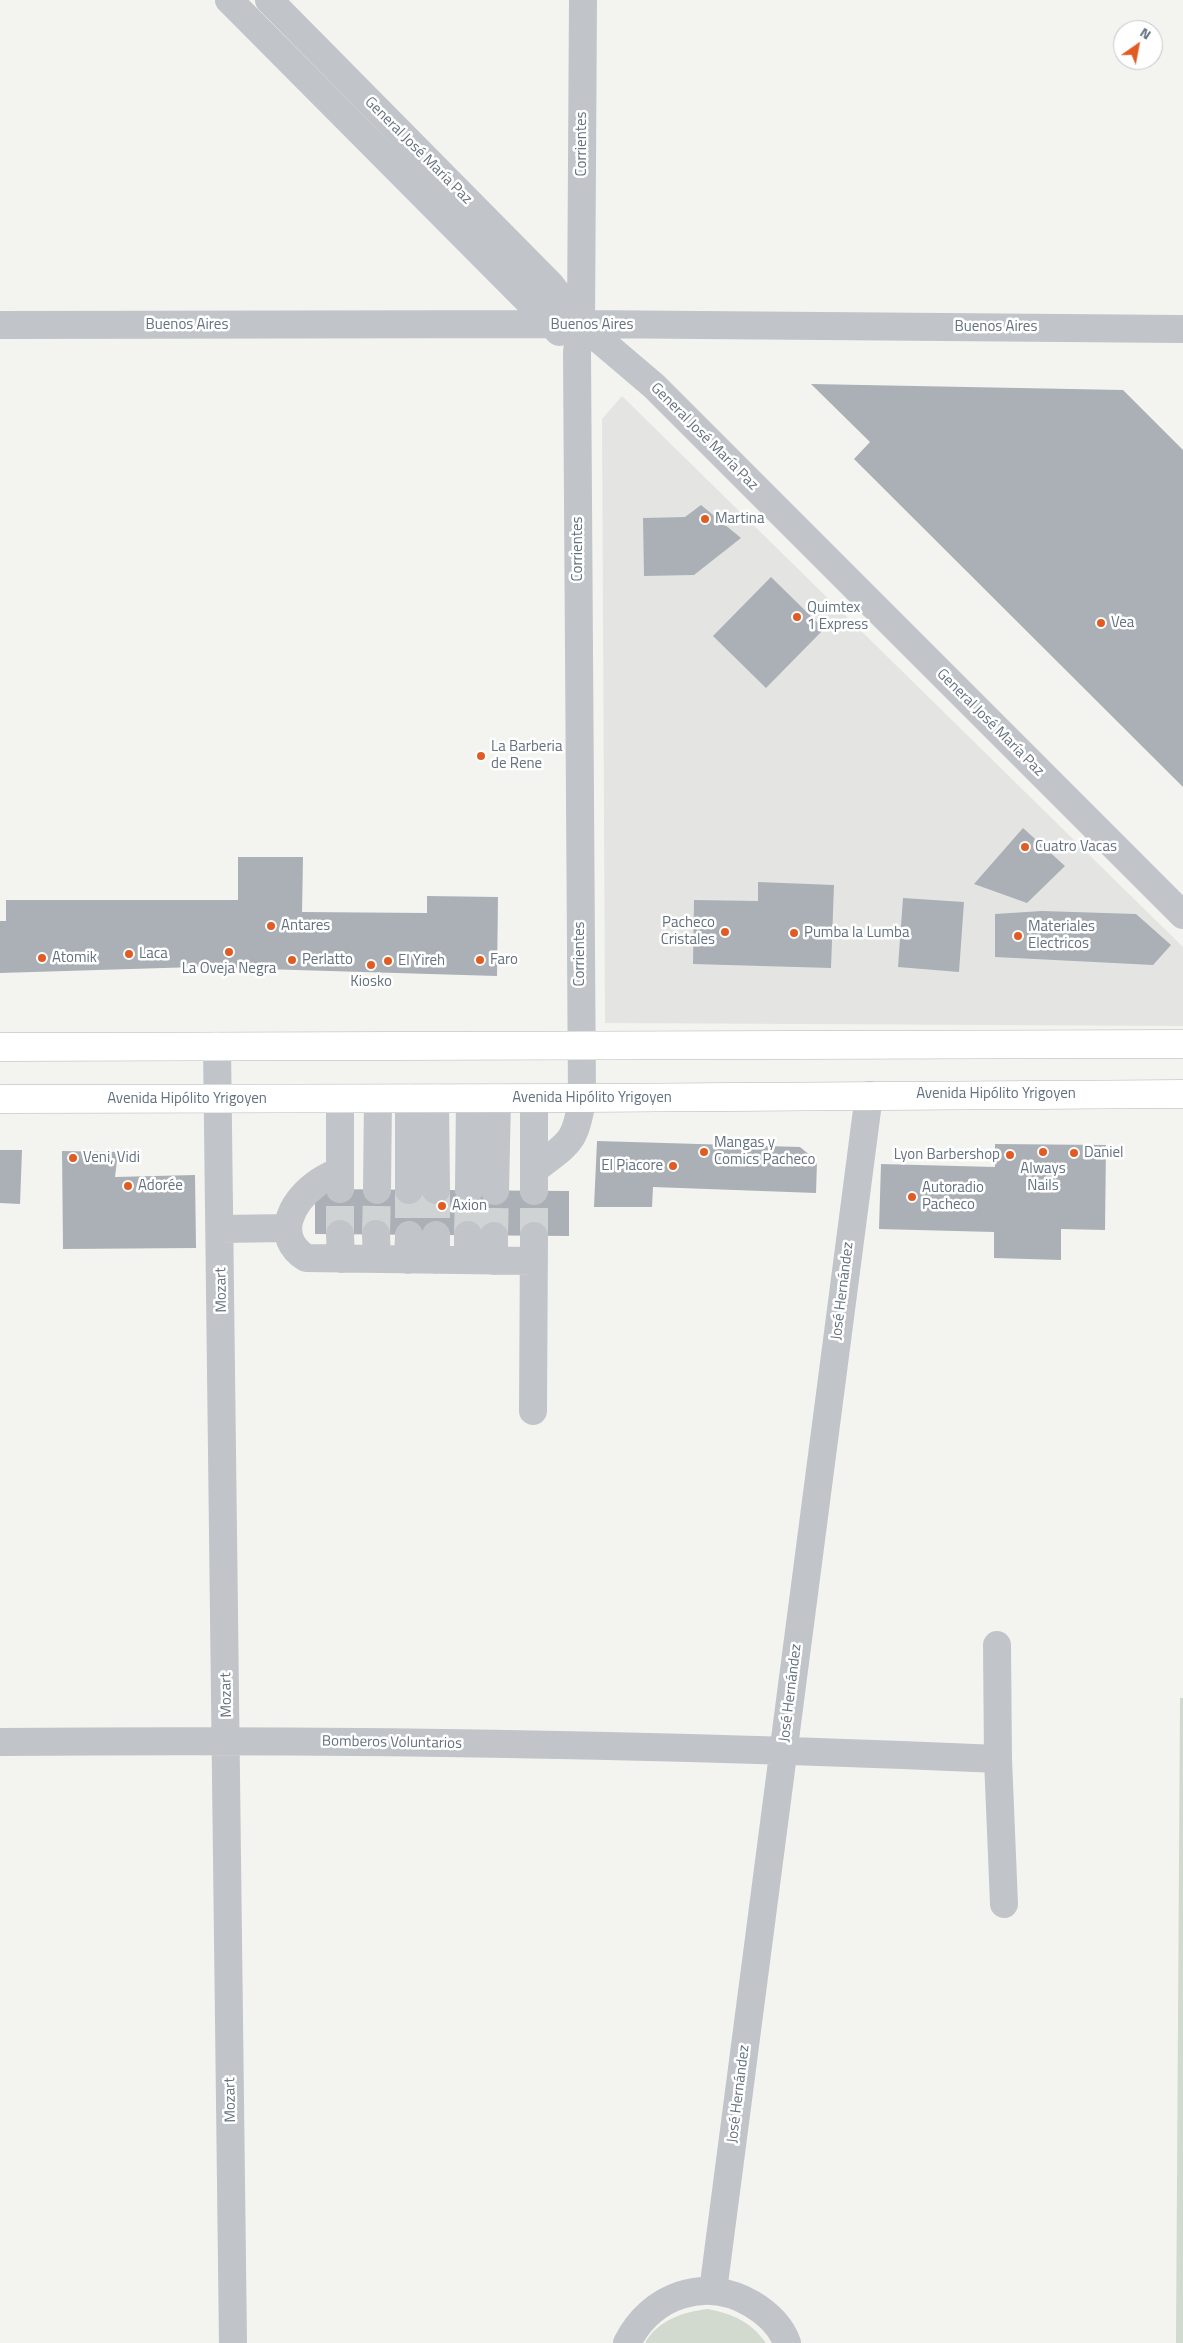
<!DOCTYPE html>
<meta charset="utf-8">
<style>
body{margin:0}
#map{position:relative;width:1183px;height:2343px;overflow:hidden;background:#f3f4ef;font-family:"Titillium Web",sans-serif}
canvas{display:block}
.north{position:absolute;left:1113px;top:20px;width:50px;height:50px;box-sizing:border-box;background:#fff;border:1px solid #c1c6cc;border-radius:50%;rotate:33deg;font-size:14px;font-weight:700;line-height:20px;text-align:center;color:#637180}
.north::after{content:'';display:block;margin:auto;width:18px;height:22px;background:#e05c23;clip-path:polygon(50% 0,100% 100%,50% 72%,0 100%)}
</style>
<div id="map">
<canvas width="1183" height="2343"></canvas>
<div class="north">N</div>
</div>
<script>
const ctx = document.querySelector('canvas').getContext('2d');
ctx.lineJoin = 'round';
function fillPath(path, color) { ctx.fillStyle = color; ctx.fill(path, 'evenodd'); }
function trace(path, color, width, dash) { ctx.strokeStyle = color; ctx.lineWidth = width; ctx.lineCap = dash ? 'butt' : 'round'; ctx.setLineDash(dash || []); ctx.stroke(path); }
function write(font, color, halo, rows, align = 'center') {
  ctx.font = font + ' "Titillium Web",sans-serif'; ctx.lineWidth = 5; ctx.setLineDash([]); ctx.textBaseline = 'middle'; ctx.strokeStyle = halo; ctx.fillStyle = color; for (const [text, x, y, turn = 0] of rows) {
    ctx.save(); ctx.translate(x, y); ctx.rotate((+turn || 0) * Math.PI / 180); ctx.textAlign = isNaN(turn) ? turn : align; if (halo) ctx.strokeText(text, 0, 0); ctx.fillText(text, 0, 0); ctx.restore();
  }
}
fillPath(new Path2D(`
 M 622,396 L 1183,947 L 1183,1026 L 605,1023 L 602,419 Z`), '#e4e5e3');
fillPath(new Path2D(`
 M 1180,1698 L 1183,1698 L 1183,2343 L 1176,2343 Z
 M 708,2309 C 733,2314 751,2322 766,2343 L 645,2343 C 658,2320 683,2312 708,2309 Z`), '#d2d9cf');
fillPath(new Path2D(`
 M 811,384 L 1123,390 L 1183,450 L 1183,787 L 854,459 L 870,442 Z
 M 701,505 L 741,538 L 694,575 L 644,576 L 643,518 L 685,517 Z
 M 771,577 L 824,629 L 766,688 L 713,636 Z
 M 1023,828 L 1065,866 L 1027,903 L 974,884 Z
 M 238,857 L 303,857 L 302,912 L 427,913 L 427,896 L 498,897 L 497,976 L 196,967 L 0,973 L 0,921 L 6,921 L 6,900 L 238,900 Z
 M 758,882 L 834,885 L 831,968 L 693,964 L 694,900 L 758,901 Z
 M 903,898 L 964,902 L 959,972 L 898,967 Z
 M 1042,911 L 1136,914 L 1171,945 L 1153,965 L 995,957 L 995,914 Z
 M 597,1141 L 800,1147 L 817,1161 L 816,1193 L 653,1187 L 652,1207 L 594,1207 Z
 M 995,1144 L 1106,1145 L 1105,1230 L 1061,1229 L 1061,1260 L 994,1258 L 994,1232 L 879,1229 L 881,1164 L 995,1167 Z
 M 0,1150 L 22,1150 L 20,1204 L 0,1203 Z
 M 62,1151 L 118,1152 L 115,1177 L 195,1175 L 196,1248 L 63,1249 Z
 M 315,1189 L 569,1191 L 569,1236 L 315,1234 Z`), '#aab0b5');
trace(new Path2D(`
 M 409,1190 L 409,1235
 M 436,1190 L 436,1235
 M 340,1234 L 340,1189
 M 376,1234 L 377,1190
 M 468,1235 L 469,1190
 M 494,1236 L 495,1191
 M 534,1236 L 534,1191`), '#cfd3d3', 28, [28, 14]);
const major = new Path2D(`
 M 0,1047 L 1183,1044
 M 0,1099 L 582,1098 L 1183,1094`);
trace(major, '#b2b6ba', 29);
trace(new Path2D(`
 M 229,0 L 559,332
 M 269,0 L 550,284 L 581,324 L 654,386 L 1183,915
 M 0,325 L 581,324 L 1183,329
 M 217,1046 L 233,2343
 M 435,1098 L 436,1190
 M 340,1099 L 340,1189
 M 340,1170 C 332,1175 323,1178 316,1184 C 291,1203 273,1237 306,1258 L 534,1261
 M 534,1170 C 568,1143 576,1144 582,1098 L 577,352 L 581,324 L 583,0
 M 377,1190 L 378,1099
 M 409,1190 L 409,1098
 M 469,1190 L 470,1098
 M 495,1191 L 497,1098
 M 534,1191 L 534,1098
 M 221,1229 L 286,1228
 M 340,1234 L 341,1259
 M 376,1234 L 377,1259
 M 436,1235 L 436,1260
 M 408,1260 L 409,1235
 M 468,1260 L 468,1235
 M 494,1261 L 494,1236
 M 533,1411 L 534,1236
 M 997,1645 L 998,1759 L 1004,1904
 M 0,1742 C 333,1739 666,1744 998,1759
 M 713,2291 L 869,1095
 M 627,2343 C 651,2295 705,2276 752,2304 C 767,2313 781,2326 787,2343`), '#c1c4c8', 28);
trace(major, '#fff', 28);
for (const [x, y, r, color] of [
 [705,519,5,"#e05c23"],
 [797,617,5,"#e05c23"],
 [1101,623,5,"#e05c23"],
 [481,756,5,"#e05c23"],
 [1025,847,5,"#e05c23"],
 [271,926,5,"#e05c23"],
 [725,932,5,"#e05c23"],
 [794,933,5,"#e05c23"],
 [1018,936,5,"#e05c23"],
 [229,952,5,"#e05c23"],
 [129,954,5,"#e05c23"],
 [42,958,5,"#e05c23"],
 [292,960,5,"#e05c23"],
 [480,960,5,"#e05c23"],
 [388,961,5,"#e05c23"],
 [371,965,5,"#e05c23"],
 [704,1152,5,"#e05c23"],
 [1043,1152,5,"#e05c23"],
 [1074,1153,5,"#e05c23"],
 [1010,1155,5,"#e05c23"],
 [73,1158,5,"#e05c23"],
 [673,1166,5,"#e05c23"],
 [128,1186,5,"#e05c23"],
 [912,1197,5,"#e05c23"],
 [442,1206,5,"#e05c23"]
]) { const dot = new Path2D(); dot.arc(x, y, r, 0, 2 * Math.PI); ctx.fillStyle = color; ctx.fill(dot); trace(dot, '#fff', 2); }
write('15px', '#637180', '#fff', [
 ["Corrientes",582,144,-90],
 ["General José María Paz",418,151,45],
 ["Buenos Aires",187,325],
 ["Buenos Aires",592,325],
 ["Buenos Aires",996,327],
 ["General José María Paz",704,437,45],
 ["Corrientes",578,549,-90],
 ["General José María Paz",990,723,45],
 ["Corrientes",580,954,-90],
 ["Avenida Hipólito Yrigoyen",996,1094],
 ["Avenida Hipólito Yrigoyen",592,1098],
 ["Avenida Hipólito Yrigoyen",187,1099],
 ["Mozart",222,1290,-91],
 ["José Hernández",843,1291,-83],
 ["José Hernández",791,1693,-83],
 ["Mozart",227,1695,-91],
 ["Bomberos Voluntarios",392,1743,1],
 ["José Hernández",739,2094,-83],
 ["Mozart",231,2100,-91]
]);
write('15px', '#637180', '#fff', [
 ["Martina",715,519],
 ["Quimtex",807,608],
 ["1 Express",807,625],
 ["Vea",1111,623],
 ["La Barberia",491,747],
 ["de Rene",491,764],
 ["Cuatro Vacas",1035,847],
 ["Pacheco",715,923,"right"],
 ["Cristales",715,940,"right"],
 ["Antares",281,926],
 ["Materiales",1028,927],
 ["Electricos",1028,944],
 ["Pumba la Lumba",804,933],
 ["Laca",139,954],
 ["Atomik",52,958],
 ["Perlatto",302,960],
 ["Faro",490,960],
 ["El Yireh",398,961],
 ["La Oveja Negra",229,969,"center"],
 ["Kiosko",371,982,"center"],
 ["Mangas y",714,1143],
 ["Comics Pacheco",714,1160],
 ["Daniel",1084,1153],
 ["Lyon Barbershop",1000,1155,"right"],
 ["Veni, Vidi",83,1158],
 ["El Piacore",663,1166,"right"],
 ["Always",1043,1169,"center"],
 ["Nails",1043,1186,"center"],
 ["Adorée",138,1186],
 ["Autoradio",922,1188],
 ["Pacheco",922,1205],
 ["Axion",452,1206]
], 'left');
</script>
